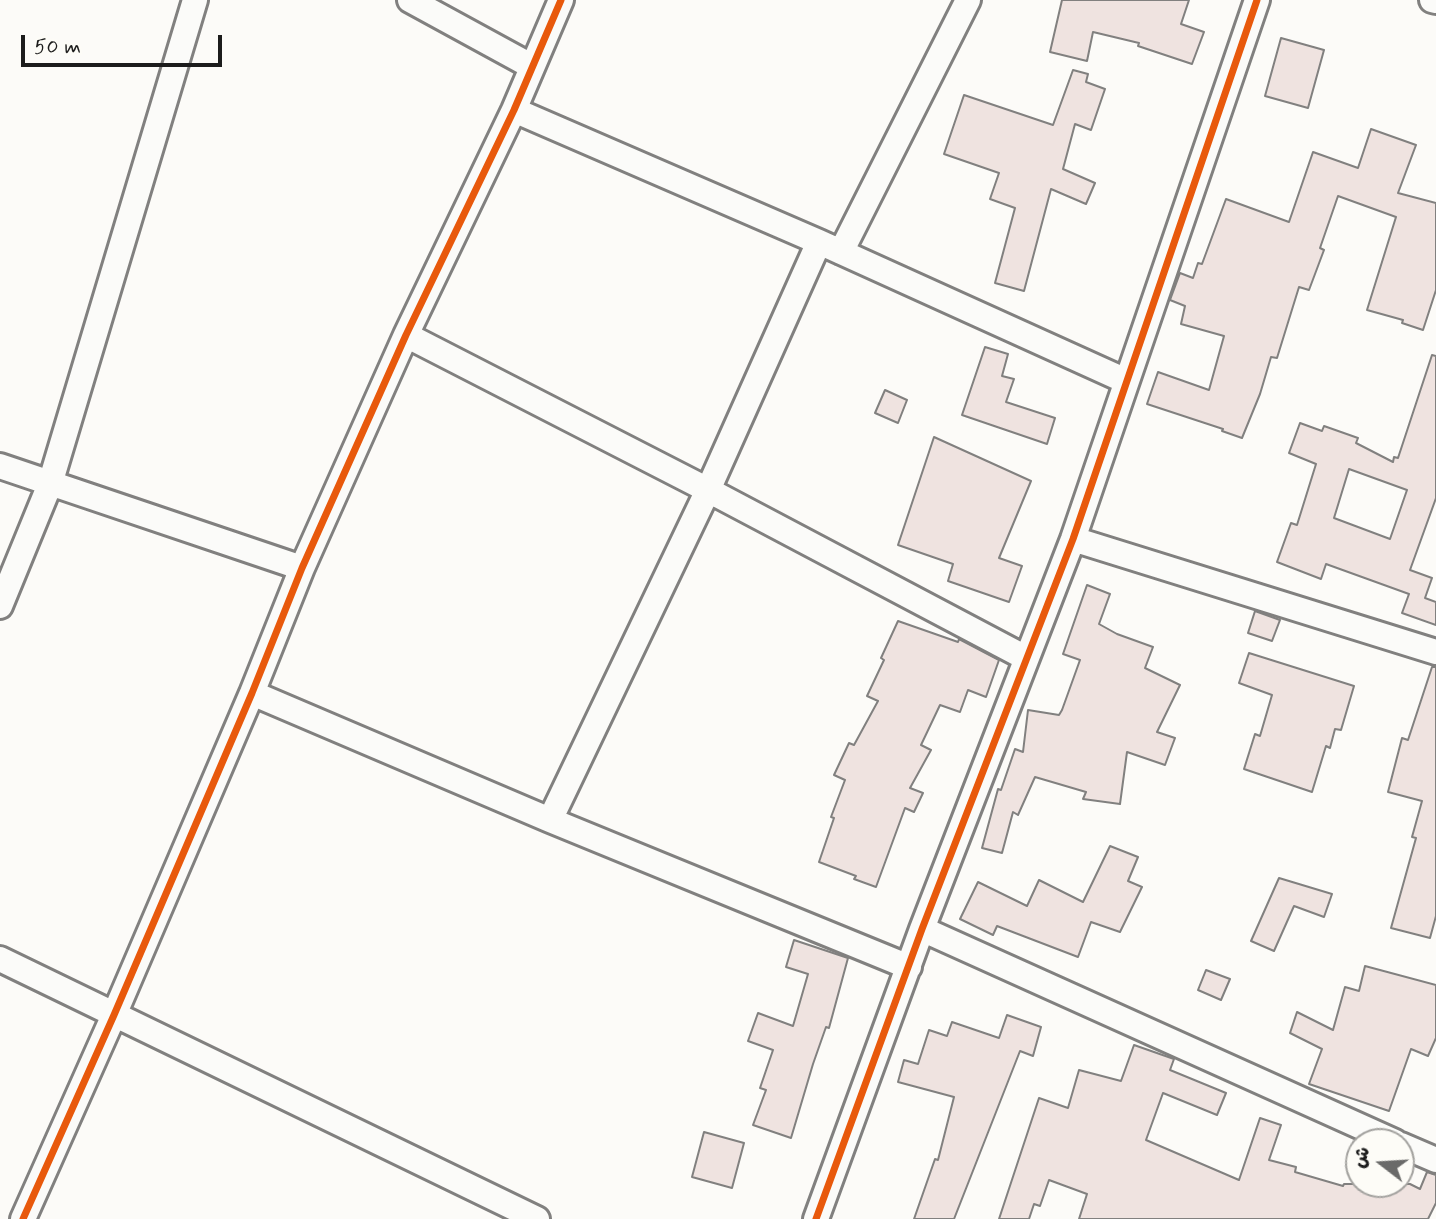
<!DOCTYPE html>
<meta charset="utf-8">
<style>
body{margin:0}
#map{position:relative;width:1436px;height:1219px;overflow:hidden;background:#fcfbf8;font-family:Mynerve,"Playpen Sans Arabic",sans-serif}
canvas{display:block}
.north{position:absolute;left:1345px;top:1128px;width:70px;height:70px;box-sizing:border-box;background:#fdfcf7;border:2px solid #a3a29f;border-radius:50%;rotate:287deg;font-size:19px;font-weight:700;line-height:28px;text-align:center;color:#1c1c1c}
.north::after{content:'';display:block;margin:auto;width:24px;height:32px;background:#6a6a69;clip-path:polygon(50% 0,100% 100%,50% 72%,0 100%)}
.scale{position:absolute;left:21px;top:35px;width:201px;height:32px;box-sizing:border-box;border:4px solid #1c1c1c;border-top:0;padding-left:9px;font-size:21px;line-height:24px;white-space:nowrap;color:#1c1c1c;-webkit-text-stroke:5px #fdfcf7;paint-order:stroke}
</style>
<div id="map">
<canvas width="1436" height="1219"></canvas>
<div class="north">ش</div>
<div class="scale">50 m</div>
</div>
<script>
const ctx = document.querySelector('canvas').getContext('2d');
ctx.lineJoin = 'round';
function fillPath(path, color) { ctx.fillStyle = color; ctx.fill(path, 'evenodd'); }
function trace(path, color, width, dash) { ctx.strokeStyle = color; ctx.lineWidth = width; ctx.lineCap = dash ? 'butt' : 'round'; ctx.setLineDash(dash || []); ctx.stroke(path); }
const building = new Path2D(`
 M 1062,0 L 1189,0 L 1181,24 L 1204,32 L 1192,64 L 1138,46 L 1139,43 L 1093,32 L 1087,61 L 1050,52 Z
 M 1281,38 L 1324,50 L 1308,108 L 1265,96 Z
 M 1073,70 L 1088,74 L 1086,82 L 1105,89 L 1091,130 L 1075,124 L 1063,169 L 1095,183 L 1086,204 L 1051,189 L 1024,291 L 995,283 L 1015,208 L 990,199 L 999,173 L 944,154 L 964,95 L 1053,125 Z
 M 1371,129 L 1416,145 L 1398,193 L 1436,203 L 1436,290 L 1423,330 L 1402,323 L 1403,320 L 1367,310 L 1396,217 L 1338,196 L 1320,248 L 1324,250 L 1309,290 L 1299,287 L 1277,358 L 1271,357 L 1260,394 L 1242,438 L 1222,431 L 1223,429 L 1147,404 L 1158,372 L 1209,390 L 1224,336 L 1181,324 L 1185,306 L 1170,300 L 1180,273 L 1193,278 L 1198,263 L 1202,264 L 1226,199 L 1289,222 L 1313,152 L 1358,168 Z
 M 985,347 L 1008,354 L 1002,376 L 1014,379 L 1006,402 L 1055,418 L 1047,444 L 962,415 Z
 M 1432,355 L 1436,356 L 1436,498 L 1410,570 L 1432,578 L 1425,598 L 1436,602 L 1436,625 L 1402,613 L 1409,594 L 1326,564 L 1321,579 L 1277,562 L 1291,523 L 1297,525 L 1316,464 L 1289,453 L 1300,423 L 1322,431 L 1324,426 L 1358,438 L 1356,443 L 1393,462 L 1394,457 L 1398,458 ZM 1349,469 L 1407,490 L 1390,539 L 1334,518 Z
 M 885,390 L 907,400 L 898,423 L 875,413 Z
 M 934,437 L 1031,481 L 999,558 L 1022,566 L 1009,602 L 948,581 L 953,564 L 898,545 Z
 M 1087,585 L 1110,594 L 1099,624 L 1117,634 L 1153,647 L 1145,668 L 1180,685 L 1157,732 L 1175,738 L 1165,765 L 1127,752 L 1120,804 L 1083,799 L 1086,792 L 1035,777 L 1018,815 L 1013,812 L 1002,853 L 982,848 L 998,789 L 1001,790 L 1015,749 L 1023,752 L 1028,710 L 1059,715 L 1062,710 L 1080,660 L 1063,654 Z
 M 1255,611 L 1280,620 L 1272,641 L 1248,633 Z
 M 898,621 L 958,642 L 959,639 L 999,660 L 986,697 L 968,690 L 960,712 L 940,705 L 921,745 L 931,750 L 910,788 L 923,793 L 914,812 L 905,808 L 876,887 L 854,879 L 856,876 L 819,862 L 834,818 L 831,817 L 845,780 L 834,775 L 849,743 L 854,745 L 878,701 L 867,696 L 884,660 L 881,658 Z
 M 1249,653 L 1354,686 L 1341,730 L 1335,729 L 1330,748 L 1326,746 L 1312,792 L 1244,769 L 1255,734 L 1260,736 L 1272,695 L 1239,683 Z
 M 1432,667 L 1436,667 L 1436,916 L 1430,938 L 1391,928 L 1416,838 L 1412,837 L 1422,801 L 1388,792 L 1402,738 L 1408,740 Z
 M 1110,846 L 1138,857 L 1128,881 L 1142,887 L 1120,932 L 1091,922 L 1078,957 L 997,926 L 993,935 L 960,919 L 978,882 L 1027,906 L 1039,880 L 1083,902 Z
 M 1279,878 L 1332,894 L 1324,917 L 1294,906 L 1274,951 L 1251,941 Z
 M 794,940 L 848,958 L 829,1028 L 826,1027 L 813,1064 L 791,1138 L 753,1125 L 766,1090 L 760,1088 L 773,1050 L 748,1041 L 758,1013 L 793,1026 L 808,974 L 786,967 Z
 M 1365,966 L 1436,985 L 1436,1038 L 1428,1056 L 1411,1049 L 1389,1111 L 1309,1084 L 1322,1049 L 1290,1033 L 1297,1012 L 1333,1030 L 1345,987 L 1359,991 Z
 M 1206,970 L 1230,979 L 1221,1000 L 1198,990 Z
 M 1007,1015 L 1041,1027 L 1033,1056 L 1020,1051 L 954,1219 L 914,1219 L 935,1159 L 938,1160 L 954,1097 L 898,1082 L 904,1060 L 918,1064 L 929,1030 L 947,1036 L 952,1022 L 999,1038 Z
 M 1134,1045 L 1174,1059 L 1170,1070 L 1226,1093 L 1217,1115 L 1163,1093 L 1146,1140 L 1239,1180 L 1260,1118 L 1281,1125 L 1269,1160 L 1296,1167 L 1295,1172 L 1343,1186 L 1344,1184 L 1410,1184 L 1420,1189 L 1427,1172 L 1436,1175 L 1436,1203 L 1428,1219 L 1079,1219 L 1087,1194 L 1049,1180 L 1040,1206 L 1034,1204 L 1029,1219 L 999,1219 L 1039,1098 L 1068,1108 L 1079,1070 L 1121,1081 Z
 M 704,1132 L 744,1143 L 732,1188 L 692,1177 Z`);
fillPath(building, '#efe3e0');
trace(building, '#81807f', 2);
const minor = new Path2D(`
 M 410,0 L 531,66
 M 1432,0 L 1436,1
 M 514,110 L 819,242 L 1126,381
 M 841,252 L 968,0
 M 406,335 L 708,490 L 1026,658
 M 0,466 L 302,568
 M 1073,539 L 1436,652
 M 0,606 L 50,484 L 195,0
 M 252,693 L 550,820 L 909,967
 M 550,820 L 708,490 L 819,242
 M 922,929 L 1395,1142
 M 0,959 L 537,1219
 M 1401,1145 L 1436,1160
 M 23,1219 L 114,1015 L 252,693 L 302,568 L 406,335 L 514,110 L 561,0
 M 816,1219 L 922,929 L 1073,539 L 1257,0`);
trace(minor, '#81807f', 30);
trace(minor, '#fbfbf9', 24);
trace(new Path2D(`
 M 23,1219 L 114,1015 L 252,693 L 302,568 L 406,335 L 514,110 L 561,0
 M 816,1219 L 922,929 L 1073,539 L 1257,0`), '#e8590c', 7);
</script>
